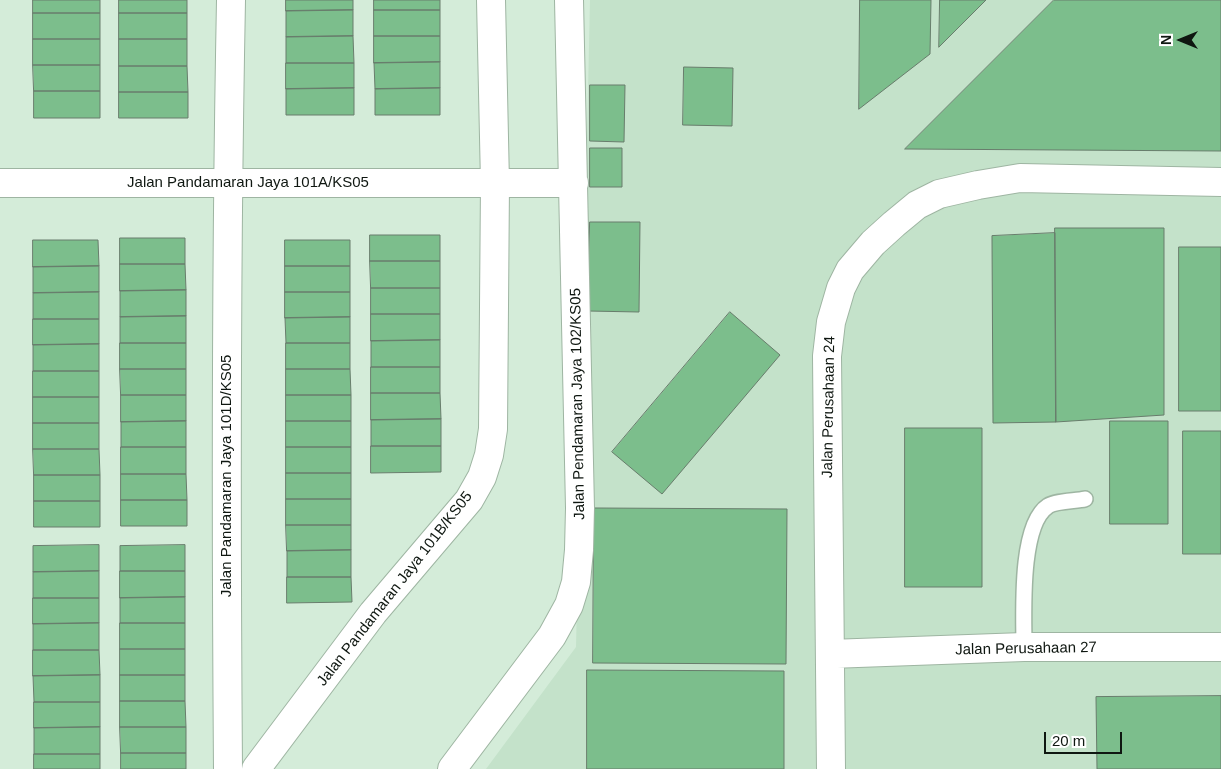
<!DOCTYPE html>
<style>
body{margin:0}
#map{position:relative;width:1221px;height:769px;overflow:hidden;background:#d4ecd9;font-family:Arial,sans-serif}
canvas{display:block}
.north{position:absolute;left:1156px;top:15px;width:50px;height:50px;-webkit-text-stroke:4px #fff;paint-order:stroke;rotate:270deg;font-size:14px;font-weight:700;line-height:20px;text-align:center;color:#0f1711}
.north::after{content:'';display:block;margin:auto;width:18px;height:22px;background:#0f1711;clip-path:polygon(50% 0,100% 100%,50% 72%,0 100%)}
.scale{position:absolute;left:1044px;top:732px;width:78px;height:22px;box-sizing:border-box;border:2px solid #0f1711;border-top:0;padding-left:6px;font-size:15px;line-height:18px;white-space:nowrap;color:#0f1711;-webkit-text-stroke:4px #fff;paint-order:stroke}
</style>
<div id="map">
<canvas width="1221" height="769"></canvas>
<div class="north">N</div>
<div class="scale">20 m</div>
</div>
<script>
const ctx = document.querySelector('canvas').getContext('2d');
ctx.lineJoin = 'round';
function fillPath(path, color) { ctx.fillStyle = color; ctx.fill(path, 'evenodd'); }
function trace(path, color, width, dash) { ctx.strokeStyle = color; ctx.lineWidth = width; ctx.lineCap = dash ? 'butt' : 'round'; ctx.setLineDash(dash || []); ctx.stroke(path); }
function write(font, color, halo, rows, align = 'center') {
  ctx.font = font + ' Arial,sans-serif'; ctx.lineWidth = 4; ctx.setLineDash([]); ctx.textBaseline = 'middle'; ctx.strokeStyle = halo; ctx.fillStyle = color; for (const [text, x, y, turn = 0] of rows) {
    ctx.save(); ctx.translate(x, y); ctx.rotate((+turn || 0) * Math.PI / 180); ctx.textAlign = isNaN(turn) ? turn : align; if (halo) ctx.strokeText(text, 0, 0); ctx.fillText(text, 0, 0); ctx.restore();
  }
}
fillPath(new Path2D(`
 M 590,0 L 1221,0 L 1221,769 L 486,769 L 576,647 Z`), '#c4e2ca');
const building = new Path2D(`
 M 33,0 L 100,0 L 100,13 L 33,13 Z
 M 119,0 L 187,0 L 187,13 L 119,13 Z
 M 286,0 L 353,0 L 353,10 L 286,11 Z
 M 374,0 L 440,0 L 440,10 L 374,10 Z
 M 860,0 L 931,0 L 930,54 L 859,109 Z
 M 940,0 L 986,0 L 939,47 Z
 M 1054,0 L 1221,0 L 1221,151 L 905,149 Z
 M 353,10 L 353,36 L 286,37 L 286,11 Z
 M 374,10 L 440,10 L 440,36 L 374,36 Z
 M 33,13 L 100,13 L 100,39 L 33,39 Z
 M 119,13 L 187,13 L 187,39 L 119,39 Z
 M 353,36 L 354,63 L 286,63 L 286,37 Z
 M 374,36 L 440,36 L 440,62 L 374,63 Z
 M 33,39 L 100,39 L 100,65 L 33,65 Z
 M 119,39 L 187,39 L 187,66 L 119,66 Z
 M 440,62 L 440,88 L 375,89 L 374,63 Z
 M 286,63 L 354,63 L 354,88 L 286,89 Z
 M 33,65 L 100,65 L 100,91 L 34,91 Z
 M 119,66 L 187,66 L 188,92 L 119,92 Z
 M 684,67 L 733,68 L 732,126 L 683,125 Z
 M 590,85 L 625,85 L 624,142 L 590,141 Z
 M 354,88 L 354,115 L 286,115 L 286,89 Z
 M 440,88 L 440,115 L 375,115 L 375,89 Z
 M 34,91 L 100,91 L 100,118 L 34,118 Z
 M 119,92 L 188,92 L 188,118 L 119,118 Z
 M 590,148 L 622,148 L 622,187 L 590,187 Z
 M 590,222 L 640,222 L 639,312 L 588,311 Z
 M 1055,228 L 1164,228 L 1164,415 L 1056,422 Z
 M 1055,233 L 1056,422 L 993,423 L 992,236 Z
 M 370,235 L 440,235 L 440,261 L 370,261 Z
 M 120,238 L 185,238 L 185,264 L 120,264 Z
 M 33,240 L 98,240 L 99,266 L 33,267 Z
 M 285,240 L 350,240 L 350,266 L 285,266 Z
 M 1179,247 L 1221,247 L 1221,411 L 1179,411 Z
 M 370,261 L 440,261 L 440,288 L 371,288 Z
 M 120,264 L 185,264 L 186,290 L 120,291 Z
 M 99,266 L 99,292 L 33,293 L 33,267 Z
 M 285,266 L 350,266 L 350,292 L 285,292 Z
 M 371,288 L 440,288 L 440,314 L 371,314 Z
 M 186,290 L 186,316 L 120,317 L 120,291 Z
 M 99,292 L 99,319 L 33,319 L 33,293 Z
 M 285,292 L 350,292 L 350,317 L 285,318 Z
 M 730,312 L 780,355 L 662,494 L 612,452 Z
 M 371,314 L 440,314 L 440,340 L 371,341 Z
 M 186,316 L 186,343 L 120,343 L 120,317 Z
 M 350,317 L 350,343 L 286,343 L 285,318 Z
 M 33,319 L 99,319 L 99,344 L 33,345 Z
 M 440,340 L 440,367 L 371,367 L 371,341 Z
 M 120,343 L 186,343 L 186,369 L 120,369 Z
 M 286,343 L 350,343 L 350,369 L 286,369 Z
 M 99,344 L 99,371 L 33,371 L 33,345 Z
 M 371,367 L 440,367 L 440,393 L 371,393 Z
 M 120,369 L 186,369 L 186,395 L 121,395 Z
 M 286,369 L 350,369 L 351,395 L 286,395 Z
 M 33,371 L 99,371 L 99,397 L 33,397 Z
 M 371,393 L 440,393 L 441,419 L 371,420 Z
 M 121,395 L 186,395 L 186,421 L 121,422 Z
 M 286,395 L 351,395 L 351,421 L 286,421 Z
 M 33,397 L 99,397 L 99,423 L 33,423 Z
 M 441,419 L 441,446 L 371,446 L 371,420 Z
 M 186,421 L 186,447 L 121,447 L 121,422 Z
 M 286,421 L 351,421 L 351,447 L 286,447 Z
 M 1110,421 L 1168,421 L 1168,524 L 1110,524 Z
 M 33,423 L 99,423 L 99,449 L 33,449 Z
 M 905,428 L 982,428 L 982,587 L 905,587 Z
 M 1183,431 L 1221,431 L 1221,554 L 1183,554 Z
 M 371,446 L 441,446 L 441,472 L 371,473 Z
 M 121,447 L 186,447 L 186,474 L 121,474 Z
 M 286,447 L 351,447 L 351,473 L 286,473 Z
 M 33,449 L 99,449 L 100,475 L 34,475 Z
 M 286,473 L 351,473 L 351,499 L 286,499 Z
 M 121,474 L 186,474 L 187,500 L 121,500 Z
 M 34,475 L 100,475 L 100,501 L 34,501 Z
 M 286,499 L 351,499 L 351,525 L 286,525 Z
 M 121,500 L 187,500 L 187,526 L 121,526 Z
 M 34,501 L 100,501 L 100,527 L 34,527 Z
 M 594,508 L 787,509 L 786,664 L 593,663 Z
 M 286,525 L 351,525 L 351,550 L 287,551 Z
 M 99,545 L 99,571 L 33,572 L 33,546 Z
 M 185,545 L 185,571 L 120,571 L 120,546 Z
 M 351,550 L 351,577 L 287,577 L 287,551 Z
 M 99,571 L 99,598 L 33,598 L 33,572 Z
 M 120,571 L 185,571 L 185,597 L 120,598 Z
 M 287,577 L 351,577 L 352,602 L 287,603 Z
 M 185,597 L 185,623 L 120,623 L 120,598 Z
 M 33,598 L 99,598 L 99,623 L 33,624 Z
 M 99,623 L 99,650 L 33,650 L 33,624 Z
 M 120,623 L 185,623 L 185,649 L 120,649 Z
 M 120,649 L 185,649 L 185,675 L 120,675 Z
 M 33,650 L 99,650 L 100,675 L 33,676 Z
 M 587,670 L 784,671 L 784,769 L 587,769 Z
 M 100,675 L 100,702 L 34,702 L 33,676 Z
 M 120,675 L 185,675 L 185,701 L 120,701 Z
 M 1221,696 L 1221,769 L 1097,769 L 1096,697 Z
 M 120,701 L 185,701 L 186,727 L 120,727 Z
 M 34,702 L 100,702 L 100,727 L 34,728 Z
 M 100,727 L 100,754 L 34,754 L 34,728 Z
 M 120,727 L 186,727 L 186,753 L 121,753 Z
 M 121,753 L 186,753 L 186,769 L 121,769 Z
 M 34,754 L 100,754 L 100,769 L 34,769 Z`);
fillPath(building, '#7cbe8c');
trace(building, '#687d6c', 1);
const lane = new Path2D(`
 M 1024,647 C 1024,615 1019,525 1048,506 C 1055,501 1076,501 1085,499`);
const street = new Path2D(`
 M 0,183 L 574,183
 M 830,654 L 1024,647 L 1221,647
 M 228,769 C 226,513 226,256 231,0
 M 256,769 L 373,613 L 469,500 L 482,477 L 489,455 L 493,429 L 495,183 L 491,0
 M 452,769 L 552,636 L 569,605 L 576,582 L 579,550 L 580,508 L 569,0
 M 831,769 L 827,356 L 831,322 L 841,288 L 850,270 L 873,243 L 894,224 L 917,205 L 939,194 L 978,185 L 1020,178 L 1221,182`);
trace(lane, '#9eb5a2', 18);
trace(street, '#9eb5a2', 30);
trace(lane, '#fff', 15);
trace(street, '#fff', 28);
write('15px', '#0f1711', '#fff', [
 ["Jalan Pandamaran Jaya 101A/KS05",248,183],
 ["Jalan Pendamaran Jaya 102/KS05",578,404,-91],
 ["Jalan Perusahaan 24",829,407,-89],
 ["Jalan Pandamaran Jaya 101D/KS05",227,476,-90],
 ["Jalan Pandamaran Jaya 101B/KS05",395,589,-52],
 ["Jalan Perusahaan 27",1026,649,-1]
]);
</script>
